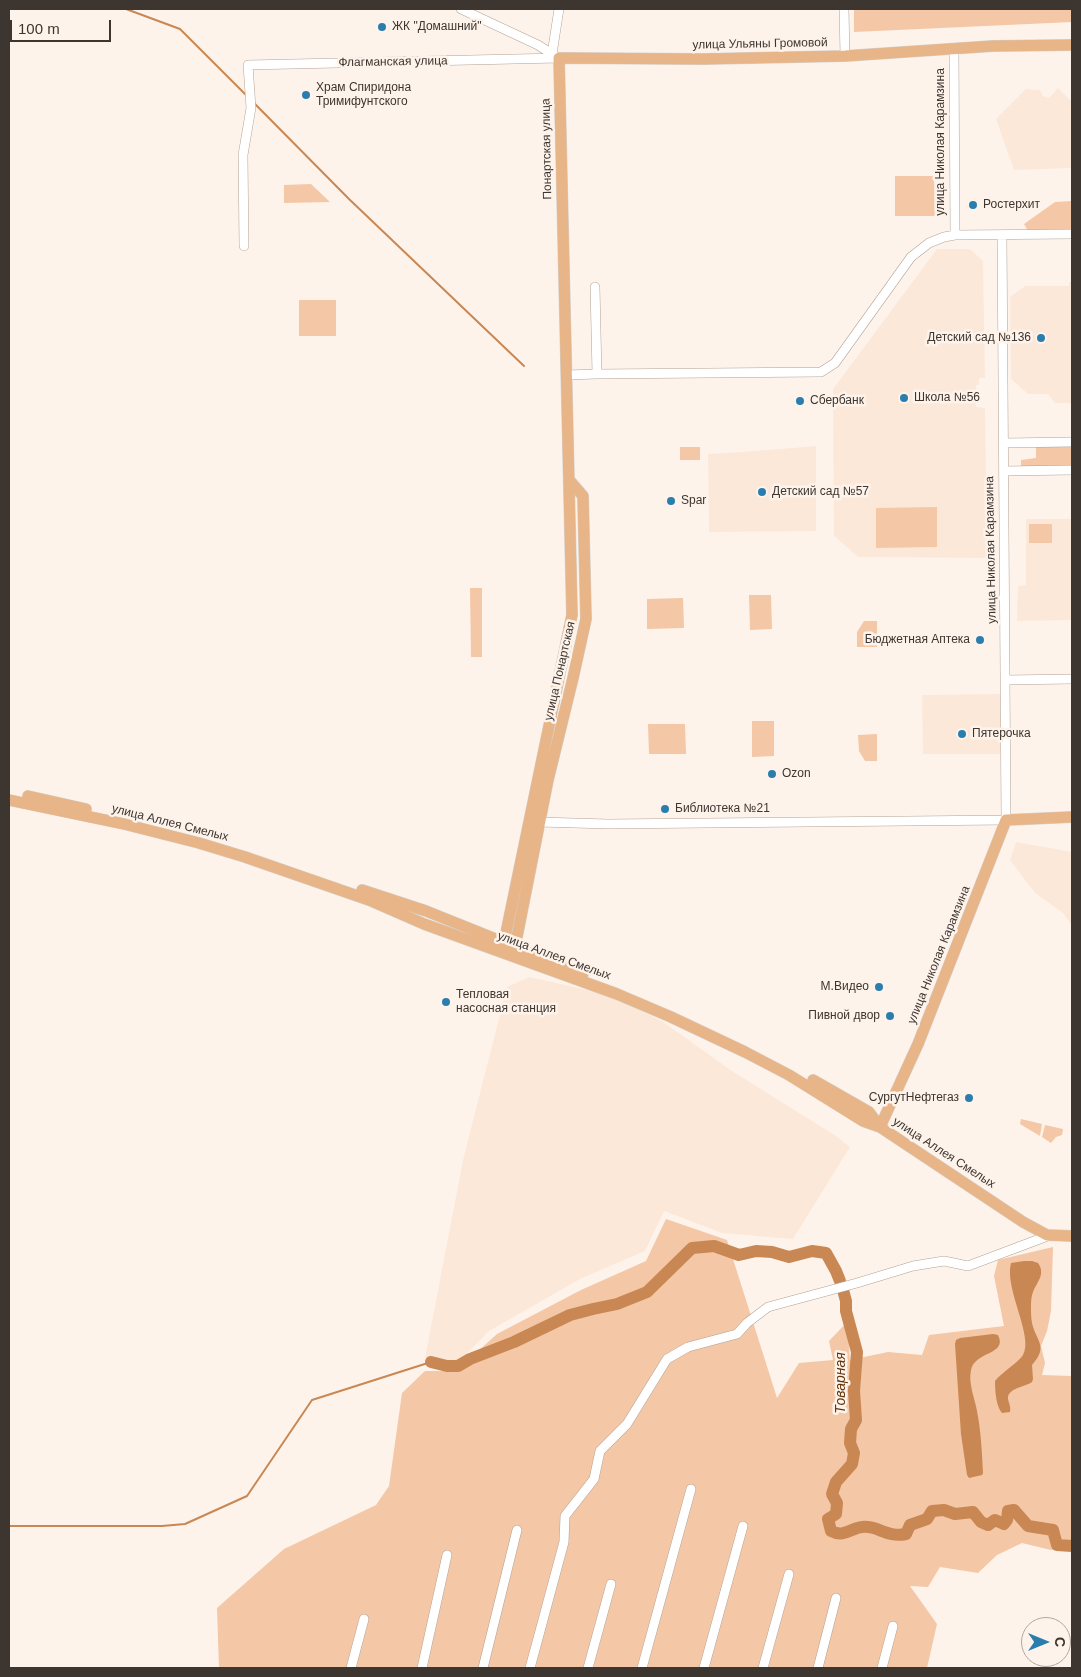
<!DOCTYPE html>
<meta charset="utf-8">
<style>
body{margin:0}
#map{position:relative;width:1081px;height:1677px;overflow:hidden;background:#fef3ea;font-family:Helvetica,sans-serif}
canvas{display:block}
.frame{position:absolute;inset:0;border:10px solid #3c3530;pointer-events:none}
.north{position:absolute;left:1021px;top:1617px;width:50px;height:50px;box-sizing:border-box;background:#fef3ea;border:1px solid #b0a7a0;border-radius:50%;rotate:90deg;font-size:14px;font-weight:700;line-height:20px;text-align:center;color:#3c3530}
.north::after{content:'';display:block;margin:auto;width:18px;height:22px;background:#2a7eae;clip-path:polygon(50% 0,100% 100%,50% 72%,0 100%)}
.scale{position:absolute;left:10px;top:20px;width:101px;height:22px;box-sizing:border-box;border:2px solid #3c3530;border-top:0;padding-left:6px;font-size:15px;line-height:18px;white-space:nowrap;color:#3c3530;-webkit-text-stroke:4px #fef3ea;paint-order:stroke}
</style>
<div id="map">
<canvas width="1081" height="1677"></canvas>
<div class="frame"></div>
<div class="north">С</div>
<div class="scale">100 m</div>
</div>
<script>
const ctx = document.querySelector('canvas').getContext('2d');
ctx.lineJoin = 'round';
function fillPath(path, color) { ctx.fillStyle = color; ctx.fill(path, 'evenodd'); }
function trace(path, color, width, dash) { ctx.strokeStyle = color; ctx.lineWidth = width; ctx.lineCap = dash ? 'butt' : 'round'; ctx.setLineDash(dash || []); ctx.stroke(path); }
function write(font, color, halo, rows, align = 'center') {
  ctx.font = font + ' Helvetica,sans-serif'; ctx.lineWidth = 5; ctx.setLineDash([]); ctx.textBaseline = 'middle'; ctx.strokeStyle = halo; ctx.fillStyle = color; for (const [text, x, y, turn = 0] of rows) {
    ctx.save(); ctx.translate(x, y); ctx.rotate((+turn || 0) * Math.PI / 180); ctx.textAlign = isNaN(turn) ? turn : align; if (halo) ctx.strokeText(text, 0, 0); ctx.fillText(text, 0, 0); ctx.restore();
  }
}
fillPath(new Path2D(`
 M 1058,88 L 1072,102 L 1072,168 L 1014,170 L 996,119 L 1026,89 L 1040,90 L 1043,96 L 1049,98 Z
 M 937,249 L 970,249 L 983,261 L 985,378 L 979,378 L 979,385 L 976,385 L 976,407 L 985,408 L 987,558 L 858,557 L 834,536 L 833,389 Z
 M 1069,282 L 1072,282 L 1072,403 L 1055,403 L 1048,394 L 1028,394 L 1011,379 L 1010,297 L 1025,286 L 1069,286 Z
 M 816,446 L 816,531 L 709,532 L 708,454 L 743,452 Z
 M 1026,519 L 1072,519 L 1072,620 L 1017,621 L 1018,586 L 1026,585 Z
 M 1001,694 L 1000,754 L 923,754 L 922,695 Z
 M 1016,842 L 1072,852 L 1072,926 L 1063,913 L 1035,893 L 1010,860 Z
 M 529,977 L 606,994 L 662,1021 L 732,1071 L 836,1136 L 850,1147 L 793,1239 L 722,1233 L 664,1211 L 645,1251 L 580,1279 L 489,1331 L 459,1362 L 425,1358 L 463,1160 L 507,987 Z`), '#fce8d9');
fillPath(new Path2D(`
 M 854,9 L 1072,9 L 1072,22 L 854,32 Z
 M 895,176 L 934,176 L 935,216 L 895,216 Z
 M 311,184 L 330,202 L 284,203 L 284,185 Z
 M 1072,201 L 1072,229 L 1028,231 L 1024,224 L 1055,202 Z
 M 299,300 L 336,300 L 336,336 L 299,336 Z
 M 1036,446 L 1072,446 L 1072,468 L 1021,467 L 1021,460 L 1036,458 Z
 M 680,447 L 700,447 L 700,460 L 680,460 Z
 M 937,507 L 937,547 L 876,548 L 876,508 Z
 M 1029,524 L 1052,524 L 1052,543 L 1029,543 Z
 M 470,588 L 482,588 L 482,657 L 471,657 Z
 M 749,595 L 771,595 L 772,629 L 750,630 Z
 M 683,598 L 684,628 L 647,629 L 647,599 Z
 M 864,621 L 877,621 L 877,647 L 857,647 L 857,632 Z
 M 752,721 L 774,721 L 774,756 L 752,757 Z
 M 648,724 L 685,724 L 686,754 L 649,754 Z
 M 877,734 L 877,761 L 865,761 L 859,751 L 858,735 Z
 M 1021,1119 L 1042,1124 L 1040,1136 L 1020,1124 Z
 M 1045,1125 L 1063,1129 L 1062,1135 L 1056,1137 L 1051,1143 L 1042,1137 Z
 M 666,1219 L 727,1240 L 777,1398 L 799,1363 L 833,1360 L 829,1341 L 847,1322 L 850,1360 L 888,1352 L 922,1355 L 929,1335 L 1004,1326 L 994,1276 L 998,1260 L 1053,1247 L 1051,1311 L 1047,1331 L 1041,1346 L 1045,1363 L 1042,1375 L 1072,1376 L 1072,1545 L 1051,1550 L 1022,1543 L 997,1555 L 978,1573 L 940,1567 L 928,1587 L 910,1586 L 937,1624 L 927,1668 L 219,1668 L 217,1608 L 284,1549 L 376,1505 L 389,1486 L 402,1393 L 425,1371 L 456,1371 L 497,1334 L 581,1290 L 646,1261 Z`), '#f4c7a6');
fillPath(new Path2D(`
 M 1024,1261 L 1032,1261 L 1038,1263 C 1046,1274 1037,1282 1033,1292 C 1031,1297 1031,1302 1031,1307 C 1031,1312 1031,1318 1032,1323 C 1036,1341 1049,1346 1032,1365 L 1033,1379 L 1032,1382 C 1025,1387 1007,1388 1008,1399 C 1009,1404 1011,1406 1010,1412 L 1002,1413 C 996,1406 995,1391 995,1381 C 1002,1372 1019,1362 1023,1355 C 1034,1336 1004,1289 1011,1263 Z
 M 993,1334 L 998,1335 C 1008,1355 975,1351 971,1370 C 968,1383 975,1399 977,1411 C 981,1432 982,1452 983,1473 L 982,1475 L 969,1478 L 967,1475 L 961,1434 L 955,1344 L 956,1340 L 960,1338 Z`), '#c98753');
trace(new Path2D(`
 M 126,9 L 180,29 L 247,96
 M 254,103 L 349,199 L 524,366
 M 9,1526 L 162,1526 L 185,1524 L 247,1496 L 312,1400 L 431,1362`), '#c98753', 2);
trace(new Path2D(`
 M 843,1290 L 846,1301 L 846,1311 L 857,1352 L 854,1391 L 856,1420 L 851,1429 L 850,1443 L 854,1453 L 852,1464 L 836,1482 L 832,1494 L 837,1503 L 836,1514 L 828,1519 L 831,1531 C 844,1538 851,1528 862,1527 C 878,1525 886,1538 906,1534 L 910,1525 L 927,1519 L 932,1511 L 944,1510 L 955,1514 L 973,1512 L 981,1522 L 988,1525 L 995,1520 L 1004,1524 L 1007,1520 L 1008,1511 L 1014,1510 L 1028,1526 L 1053,1530 L 1057,1545 L 1072,1546
 M 431,1362 L 447,1366 L 458,1366 L 470,1359 L 514,1342 L 570,1315 L 593,1309 L 617,1304 L 647,1292 L 692,1248 L 714,1246 L 739,1255 L 756,1251 L 772,1252 L 789,1257 L 812,1251 L 826,1253 L 836,1271 L 840,1281`), '#c98753', 12);
const minor = new Path2D(`
 M 461,9 L 538,45 L 558,58
 M 844,9 L 845,56
 M 954,48 L 955,235
 M 552,54 L 559,9
 M 244,246 L 243,155 L 251,108 L 248,65 L 559,58
 M 595,287 L 597,374 L 821,372 L 835,363 L 911,257 L 929,243 L 944,237 L 955,235 L 1072,234
 M 566,375 L 597,374
 M 1004,443 L 1072,442
 M 1004,471 L 1072,470
 M 1006,680 L 1072,679
 M 539,822 L 608,824 L 1006,820 L 1002,235
 M 351,1668 L 364,1619
 M 422,1668 L 447,1555
 M 483,1668 L 517,1530
 M 530,1668 L 564,1542 L 565,1516 L 594,1479 L 600,1451 L 627,1424 L 667,1359 L 688,1347 L 737,1334 L 747,1323 L 768,1307 L 857,1283 L 913,1266 L 944,1261 L 968,1266 L 1045,1237 L 1047,1235
 M 588,1668 L 611,1584
 M 642,1668 L 691,1489
 M 704,1668 L 743,1526
 M 763,1668 L 789,1574
 M 818,1668 L 836,1598
 M 882,1668 L 893,1626`);
const major = new Path2D(`
 M 28,796 L 86,809
 M 9,800 L 124,824 L 199,843 L 245,857 L 369,900 L 424,924 L 617,994 L 671,1017 L 745,1052 L 789,1075 L 863,1121 L 880,1127 L 1023,1222 L 1047,1235 L 1072,1236
 M 362,890 L 426,911 L 583,974
 M 502,952 L 572,615 L 559,58 L 703,59 L 845,56 L 993,46 L 1072,45
 M 514,952 L 548,780 L 573,678 L 586,619 L 583,496 L 570,481
 M 813,1080 L 869,1112 L 880,1127
 M 880,1127 L 918,1044 L 1006,820 L 1072,817`);
trace(minor, '#b3a295', 10);
trace(major, '#d4d3d1', 12);
trace(minor, '#fff', 9);
trace(major, '#e8b588', 11);
for (const [x, y, r, color] of [
 [382,27,5,"#2a7eae"],
 [306,95,5,"#2a7eae"],
 [973,205,5,"#2a7eae"],
 [1041,338,5,"#2a7eae"],
 [904,398,5,"#2a7eae"],
 [800,401,5,"#2a7eae"],
 [762,492,5,"#2a7eae"],
 [671,501,5,"#2a7eae"],
 [980,640,5,"#2a7eae"],
 [962,734,5,"#2a7eae"],
 [772,774,5,"#2a7eae"],
 [665,809,5,"#2a7eae"],
 [879,987,5,"#2a7eae"],
 [446,1002,5,"#2a7eae"],
 [890,1016,5,"#2a7eae"],
 [969,1098,5,"#2a7eae"]
]) { const dot = new Path2D(); dot.arc(x, y, r, 0, 2 * Math.PI); ctx.fillStyle = color; ctx.fill(dot); trace(dot, '#fef3ea', 2); }
write('12px', '#3c3530', '#fef3ea', [
 ["ЖК \"Домашний\"",392,27],
 ["Храм Спиридона",316,88],
 ["Тримифунтского",316,102],
 ["Ростерхит",983,205],
 ["Детский сад №136",1031,338,"right"],
 ["Школа №56",914,398],
 ["Сбербанк",810,401],
 ["Детский сад №57",772,492],
 ["Spar",681,501],
 ["Бюджетная Аптека",970,640,"right"],
 ["Пятерочка",972,734],
 ["Ozon",782,774],
 ["Библиотека №21",675,809],
 ["M.Видео",869,987,"right"],
 ["Тепловая",456,995],
 ["насосная станция",456,1009],
 ["Пивной двор",880,1016,"right"],
 ["СургутНефтегаз",959,1098,"right"]
], 'left');
write('12px', '#3c3530', '#fef3ea', [
 ["улица Ульяны Громовой",760,44,-1],
 ["Флагманская улица",393,62,-1],
 ["улица Николая Карамзина",941,142,-90],
 ["Понартская улица",547,149,-91],
 ["улица Николая Карамзина",991,550,-91],
 ["улица Понартская",560,671,-77],
 ["улица Аллея Смелых",170,823,14],
 ["улица Николая Карамзина",939,955,-68],
 ["улица Аллея Смелых",554,956,20],
 ["улица Аллея Смелых",944,1153,33]
]);
write('italic 14px', '#60340a', '#fef3ea', [
 ["Товарная",841,1383,-90]
]);
</script>
